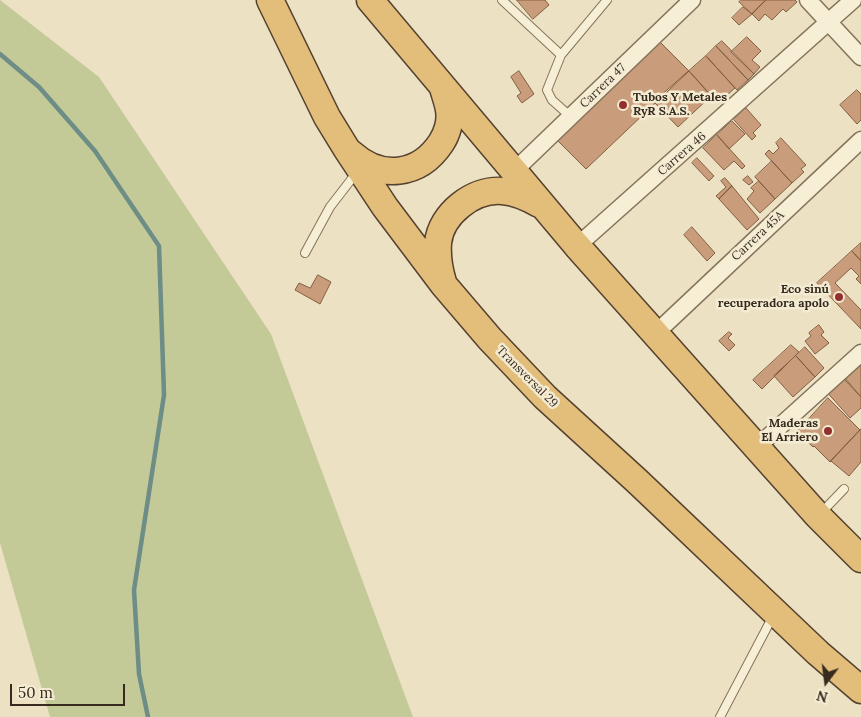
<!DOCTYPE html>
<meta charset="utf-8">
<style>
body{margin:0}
#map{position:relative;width:861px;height:717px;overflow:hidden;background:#ece1c3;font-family:Lora,serif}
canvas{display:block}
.north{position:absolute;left:801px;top:657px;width:50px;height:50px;-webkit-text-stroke:4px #f4ebd3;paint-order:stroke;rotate:195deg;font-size:14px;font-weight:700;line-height:20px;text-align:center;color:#362b1e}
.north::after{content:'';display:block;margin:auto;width:18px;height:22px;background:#362b1e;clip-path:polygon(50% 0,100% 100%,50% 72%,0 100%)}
.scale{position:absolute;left:10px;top:684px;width:115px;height:22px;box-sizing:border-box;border:2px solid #362b1e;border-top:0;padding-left:6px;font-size:15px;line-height:18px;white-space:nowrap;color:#362b1e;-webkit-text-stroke:4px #f4ebd3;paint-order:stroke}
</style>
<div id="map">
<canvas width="861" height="717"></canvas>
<div class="north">N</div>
<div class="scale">50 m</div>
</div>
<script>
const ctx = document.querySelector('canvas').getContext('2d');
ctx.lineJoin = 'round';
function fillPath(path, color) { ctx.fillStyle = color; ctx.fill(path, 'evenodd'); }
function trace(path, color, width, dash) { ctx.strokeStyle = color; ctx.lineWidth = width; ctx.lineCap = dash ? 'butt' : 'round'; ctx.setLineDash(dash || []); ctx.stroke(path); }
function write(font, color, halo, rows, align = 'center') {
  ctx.font = font + ' Lora,serif'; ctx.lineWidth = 5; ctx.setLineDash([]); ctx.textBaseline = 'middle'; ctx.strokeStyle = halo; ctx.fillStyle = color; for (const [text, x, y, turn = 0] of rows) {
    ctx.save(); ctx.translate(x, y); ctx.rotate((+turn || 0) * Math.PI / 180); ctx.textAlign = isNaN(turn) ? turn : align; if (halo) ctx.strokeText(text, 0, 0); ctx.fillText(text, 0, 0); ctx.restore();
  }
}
fillPath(new Path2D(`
 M 0,0 L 99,77 L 271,334 L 413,717 L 50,717 L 0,543 Z`), '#c3ca98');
trace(new Path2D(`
 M 0,54 L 39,87 L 95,151 L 159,246 L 164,395 L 134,590 L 139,674 L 148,717`), '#6d8d86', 4.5);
const building = new Path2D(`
 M 517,0 L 545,0 L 549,5 L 533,19 Z
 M 741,0 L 766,0 L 752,14 L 739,2 Z
 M 766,0 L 795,0 L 797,2 L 786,12 L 783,9 L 772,20 L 765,14 L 759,21 L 752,14 Z
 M 743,7 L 752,14 L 739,25 L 732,18 Z
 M 747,37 L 761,51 L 752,60 L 760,67 L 754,74 L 731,52 Z
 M 659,41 L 689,71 L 586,169 L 557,140 Z
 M 722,41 L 754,74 L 748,80 L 716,46 Z
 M 716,46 L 748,80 L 737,90 L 706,56 Z
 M 706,56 L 735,88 L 718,103 L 689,71 Z
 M 519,71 L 534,94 L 522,103 L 517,96 L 521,93 L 511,77 Z
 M 689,71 L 711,96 L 678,127 L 654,102 Z
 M 857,90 L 861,94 L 861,120 L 857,124 L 840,105 Z
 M 746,108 L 761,125 L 753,133 L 756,136 L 752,140 L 734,120 Z
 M 732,121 L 745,134 L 729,149 L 717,135 Z
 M 717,135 L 745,166 L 742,169 L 734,161 L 724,170 L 703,148 Z
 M 781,138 L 806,165 L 801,169 L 804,172 L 792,183 L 765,154 L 769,150 L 773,154 L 779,148 L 776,143 Z
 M 697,158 L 714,176 L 709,181 L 692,163 Z
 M 772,161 L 792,183 L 775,199 L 755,177 Z
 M 748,176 L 753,182 L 749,185 L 743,180 Z
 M 725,178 L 732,186 L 719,199 L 716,196 L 726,187 L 721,181 Z
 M 759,181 L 775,199 L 760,213 L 747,199 L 754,191 L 751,188 Z
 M 732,186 L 759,219 L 747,230 L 719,199 Z
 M 692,227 L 715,253 L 707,261 L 684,235 Z
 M 861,243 L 861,261 L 852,251 Z
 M 852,251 L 861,261 L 861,284 L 856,279 L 859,276 L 851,268 L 835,283 L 861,310 L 861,329 L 817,283 Z
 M 318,275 L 331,282 L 320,304 L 295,290 L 299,283 L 310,288 Z
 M 819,325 L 824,332 L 821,335 L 829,343 L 815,354 L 805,341 L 811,336 L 809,333 Z
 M 729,332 L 732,334 L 728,338 L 735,345 L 729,351 L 719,341 Z
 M 791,345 L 799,352 L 762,389 L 753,380 Z
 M 805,347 L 824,368 L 815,377 L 796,356 Z
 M 796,356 L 815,377 L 793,397 L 774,376 Z
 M 859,363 L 861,365 L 861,397 L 844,377 Z
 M 844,379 L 861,397 L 861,408 L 850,418 L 825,390 Z
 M 828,398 L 860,430 L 830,462 L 814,446 L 813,447 L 797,432 Z
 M 861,429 L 861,462 L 849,476 L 831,461 Z`);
fillPath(building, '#c99d7b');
trace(building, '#845e42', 1);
const service = new Path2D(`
 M 502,0 L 561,55
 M 571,117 L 552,100 L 547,90 L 561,55 L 607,0
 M 305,253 L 330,207 L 357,172
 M 821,513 L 844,489
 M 720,717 L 773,616`);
const minor = new Path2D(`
 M 808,0 L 861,57
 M 513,172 L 692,0
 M 577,246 L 853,0
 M 656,333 L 861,140
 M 757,447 L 861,353`);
const trunk = new Path2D(`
 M 270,0 L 327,117 L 346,148 L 385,207 L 443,284 L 490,339 L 545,397 L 637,481 L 818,653 L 861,690
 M 370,0 L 577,246 L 818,516 L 861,559
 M 352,154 C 381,180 419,176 441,143 C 447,134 451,121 449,110 C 448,103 445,95 443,88
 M 443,282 C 439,269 437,257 438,243 C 441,214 473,189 502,191 C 516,192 527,197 539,204`);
trace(service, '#86735b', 10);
trace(minor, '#86735b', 19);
trace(trunk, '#54412f', 29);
trace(service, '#f7eed6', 8);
trace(minor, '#f7eed6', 16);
trace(trunk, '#e3bd7a', 26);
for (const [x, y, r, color] of [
 [623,105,5,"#932f2d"],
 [839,297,5,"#932f2d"],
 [828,431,5,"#932f2d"]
]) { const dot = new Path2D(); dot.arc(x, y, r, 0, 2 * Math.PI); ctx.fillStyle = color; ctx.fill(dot); trace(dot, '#f4ebd3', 2); }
write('12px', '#362b1e', '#f4ebd3', [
 ["Carrera 47",603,86,-44],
 ["Carrera 46",682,154,-41],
 ["Carrera 45A",758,236,-43],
 ["Transversal 29",527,377,45]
]);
write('bold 12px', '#362b1e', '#f4ebd3', [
 ["Tubos Y Metales",633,98,"left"],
 ["RyR S.A.S.",633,112,"left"],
 ["Eco sinú",829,290],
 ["recuperadora apolo",829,304],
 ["Maderas",818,424],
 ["El Arriero",818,438]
], 'right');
</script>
